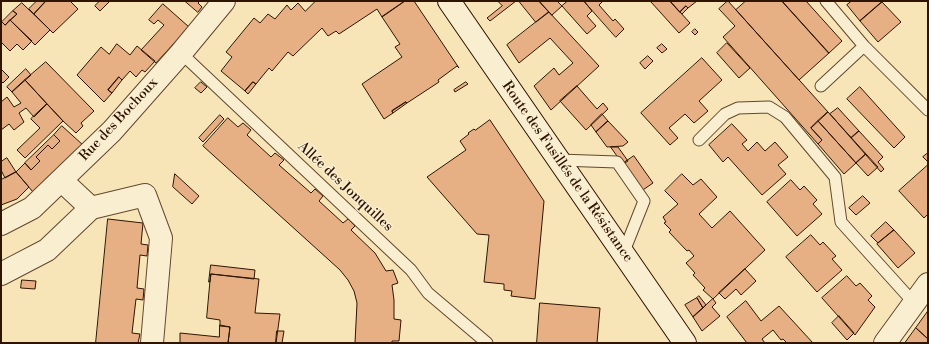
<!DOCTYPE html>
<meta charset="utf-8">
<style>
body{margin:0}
#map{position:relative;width:929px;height:344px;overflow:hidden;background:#f7e5b8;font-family:"Libre Bodoni",serif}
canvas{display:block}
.frame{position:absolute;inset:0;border:2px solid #2f1400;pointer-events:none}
</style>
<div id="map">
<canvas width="929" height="344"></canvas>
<div class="frame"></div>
</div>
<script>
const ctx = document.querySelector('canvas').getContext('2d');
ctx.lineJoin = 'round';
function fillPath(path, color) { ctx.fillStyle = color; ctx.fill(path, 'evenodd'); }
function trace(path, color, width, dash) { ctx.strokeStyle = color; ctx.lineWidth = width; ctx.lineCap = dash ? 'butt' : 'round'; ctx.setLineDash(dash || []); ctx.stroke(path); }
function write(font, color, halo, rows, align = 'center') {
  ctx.font = font + ' "Libre Bodoni",serif'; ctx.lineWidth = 3; ctx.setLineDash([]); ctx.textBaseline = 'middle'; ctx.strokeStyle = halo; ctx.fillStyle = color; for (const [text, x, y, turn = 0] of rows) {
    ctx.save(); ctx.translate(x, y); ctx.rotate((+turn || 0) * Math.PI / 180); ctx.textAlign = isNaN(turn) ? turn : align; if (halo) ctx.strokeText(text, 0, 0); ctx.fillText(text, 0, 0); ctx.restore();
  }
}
const building = new Path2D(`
 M 37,1 L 46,1 L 34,14 L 29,9 Z
 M 46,1 L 70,1 L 78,9 L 53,33 L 34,14 Z
 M 100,1 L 110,1 L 100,11 L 95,6 Z
 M 185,1 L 200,1 L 198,3 L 202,7 L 198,12 Z
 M 316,1 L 405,1 L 382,17 L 377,9 L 339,34 L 336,31 L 328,36 L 322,28 L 293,56 L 288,52 L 272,71 L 269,68 L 256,84 L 253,82 L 245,91 L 221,71 L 232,57 L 226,52 L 254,18 L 260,23 L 268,14 L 275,19 L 287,5 L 291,10 L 298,3 L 305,11 Z
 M 405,1 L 414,1 L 459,68 L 457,66 L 438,80 L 439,82 L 407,103 L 406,102 L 392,111 L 393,113 L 384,119 L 362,84 L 402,57 L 395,47 L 400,44 L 382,17 Z
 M 498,1 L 516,1 L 490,21 L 487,18 L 502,6 Z
 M 519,1 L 539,1 L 549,12 L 536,22 Z
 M 539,1 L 557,1 L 562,6 L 552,15 Z
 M 568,1 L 584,1 L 592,11 L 587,16 L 596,26 L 587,34 L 562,6 Z
 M 584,1 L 601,1 L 602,2 L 599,5 L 613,21 L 615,19 L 624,29 L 616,37 Z
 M 652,1 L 670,1 L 690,23 L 679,33 L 651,2 Z
 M 670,1 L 697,1 L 688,8 L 686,6 L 680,12 Z
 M 728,1 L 828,112 L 811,128 L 822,140 L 818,144 L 723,37 L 735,26 L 719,9 Z
 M 746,1 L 782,1 L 829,53 L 799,80 L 736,10 Z
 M 782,1 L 806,1 L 842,41 L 829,53 Z
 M 852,1 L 882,1 L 882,2 L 860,21 L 847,5 Z
 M 882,2 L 901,22 L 878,42 L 860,21 Z
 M 22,3 L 50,30 L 35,45 L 10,20 L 17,14 L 13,11 Z
 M 163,4 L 189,27 L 156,63 L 141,50 L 164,25 L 158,20 L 154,24 L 149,20 Z
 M 686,6 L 688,8 L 682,14 L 680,12 Z
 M 13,11 L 17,14 L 5,25 L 2,22 Z
 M 549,12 L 599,66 L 551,110 L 534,86 L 554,68 L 559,75 L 573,63 L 550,38 L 519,63 L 507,45 Z
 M 10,20 L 32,41 L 23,50 L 17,44 L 10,51 L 1,42 L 1,23 L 2,22 L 5,25 Z
 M 695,29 L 698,32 L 695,35 L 692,32 Z
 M 727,43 L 750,68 L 739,78 L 717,53 Z
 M 117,44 L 130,55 L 137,46 L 155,61 L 145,72 L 142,70 L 136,77 L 130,71 L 122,80 L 119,77 L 108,90 L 112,93 L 104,102 L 77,75 L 101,47 L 109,54 Z
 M 662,44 L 667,49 L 662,53 L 657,48 Z
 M 648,56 L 653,61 L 645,69 L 640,63 Z
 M 702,58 L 722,80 L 699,101 L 708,111 L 694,123 L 685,114 L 669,128 L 678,138 L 670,145 L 641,113 Z
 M 46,62 L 94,111 L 81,123 L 83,126 L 76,133 L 63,121 L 25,80 Z
 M 1,69 L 9,77 L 3,83 L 1,81 Z
 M 26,69 L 31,75 L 12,92 L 7,87 Z
 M 119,77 L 122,80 L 112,93 L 108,90 Z
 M 25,80 L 47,104 L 34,117 L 26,108 L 19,113 L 24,122 L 14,130 L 9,124 L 1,130 L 1,102 L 7,97 L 14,107 L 21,103 L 12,92 Z
 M 201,82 L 207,87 L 201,93 L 195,88 Z
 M 253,82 L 256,84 L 248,94 L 245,91 Z
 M 466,82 L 468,84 L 455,92 L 454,90 Z
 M 577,86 L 597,109 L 603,103 L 608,109 L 586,130 L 560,101 Z
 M 860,87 L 905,137 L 894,148 L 847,99 Z
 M 406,102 L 407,103 L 393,113 L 392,111 Z
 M 47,104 L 63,121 L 25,158 L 17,150 L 40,128 L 31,119 Z
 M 838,108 L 859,131 L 851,138 L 830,114 Z
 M 828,112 L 866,154 L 856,163 L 818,121 Z
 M 602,114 L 608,121 L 596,132 L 591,125 Z
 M 220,115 L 224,119 L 203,142 L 199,138 Z
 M 228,118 L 238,127 L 243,123 L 251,130 L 247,135 L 271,157 L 275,153 L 284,160 L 279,165 L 311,193 L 315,189 L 323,196 L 319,201 L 343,223 L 348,219 L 355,226 L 351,230 L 375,253 L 386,271 L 393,270 L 398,283 L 392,285 L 394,300 L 394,319 L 401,320 L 399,341 L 392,341 L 392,343 L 355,343 L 357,303 L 354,291 L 348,280 L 340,270 L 203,146 Z
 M 490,120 L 544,201 L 535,299 L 511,296 L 512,291 L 504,290 L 504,284 L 484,282 L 489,235 L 477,234 L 427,177 L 466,150 L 460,141 L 469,134 L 468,133 L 474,129 L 475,130 Z
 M 608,121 L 628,142 L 623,146 L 607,147 L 596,132 Z
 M 818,121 L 856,163 L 844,174 L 818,144 L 822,140 L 811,128 Z
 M 732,124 L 747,140 L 742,144 L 748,151 L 757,142 L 765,151 L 775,142 L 788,157 L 778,165 L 786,174 L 762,195 L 728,157 L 723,162 L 709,145 Z
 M 62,126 L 83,145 L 33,192 L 16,172 L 25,163 L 31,170 L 40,161 L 36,157 L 48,145 L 52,149 L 60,141 L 54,135 Z
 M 859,131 L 883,157 L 878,162 L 884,169 L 881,172 L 851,138 Z
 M 54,135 L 60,141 L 52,149 L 48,145 L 36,157 L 40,161 L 31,170 L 25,163 Z
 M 611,147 L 618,147 L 628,161 L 623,164 Z
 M 928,153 L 928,162 L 923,157 Z
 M 866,154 L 878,167 L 868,176 L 856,163 Z
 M 634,156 L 653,183 L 634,196 L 615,169 Z
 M 7,158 L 16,172 L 5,178 L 1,170 L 1,162 Z
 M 928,165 L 928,214 L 924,218 L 899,191 Z
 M 16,172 L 29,187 L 17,199 L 1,205 L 1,180 Z
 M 175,174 L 199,196 L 192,204 L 173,187 Z
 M 682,174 L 693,185 L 701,179 L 717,197 L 699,214 L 712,228 L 730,211 L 765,250 L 713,299 L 703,290 L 705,288 L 693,275 L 695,273 L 686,263 L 694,256 L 689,250 L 687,251 L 669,232 L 671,230 L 664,223 L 666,222 L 663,217 L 678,204 L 665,191 Z
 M 791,180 L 800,190 L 804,186 L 817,200 L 813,204 L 822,214 L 797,236 L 767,202 Z
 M 863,196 L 870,203 L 856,215 L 849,208 Z
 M 108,219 L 143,223 L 141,244 L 148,245 L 147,256 L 140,255 L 137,288 L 144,289 L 143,300 L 136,299 L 132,333 L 140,334 L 138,343 L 96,343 Z
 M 886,222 L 894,230 L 878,243 L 871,236 Z
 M 894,230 L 915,253 L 898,268 L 877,244 Z
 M 811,235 L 820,245 L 823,242 L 836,256 L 832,259 L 842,270 L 817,292 L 786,257 Z
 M 211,265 L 255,270 L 254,279 L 211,274 L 210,282 L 209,282 Z
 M 745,269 L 756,281 L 741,295 L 736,289 L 725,299 L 719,293 Z
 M 211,274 L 259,279 L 255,313 L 280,314 L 276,343 L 228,343 L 230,327 L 220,326 L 220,320 L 207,318 Z
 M 847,276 L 856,286 L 860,283 L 872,296 L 868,300 L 875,307 L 855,335 L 822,298 Z
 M 22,280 L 36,281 L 35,289 L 21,288 Z
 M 699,296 L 706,305 L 703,308 L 697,298 Z
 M 697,298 L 703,308 L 693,317 L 685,305 Z
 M 713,299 L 716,303 L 712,307 L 720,316 L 702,331 L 693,317 Z
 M 746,301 L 761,321 L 779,306 L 813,343 L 787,343 L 783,339 L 781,340 L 773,330 L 762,339 L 765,343 L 747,343 L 727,317 Z
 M 540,303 L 600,308 L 597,343 L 537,343 Z
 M 928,311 L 928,339 L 916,328 Z
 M 839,316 L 854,333 L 847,340 L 832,323 Z
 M 220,325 L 230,327 L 228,343 L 180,343 L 180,333 L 219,337 Z
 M 916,328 L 928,339 L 928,343 L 905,343 Z
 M 277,331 L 284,331 L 282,343 L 276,343 Z`);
fillPath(building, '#e6b084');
trace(building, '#2f1400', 1);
const service = new Path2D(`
 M 826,1 L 864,46 L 928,110
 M 181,53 L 411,270 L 428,293 L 487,343
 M 821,86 L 864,46
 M 699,140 L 725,114 L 738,108 L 769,107 L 785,117 L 835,177 L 841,222 L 914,303
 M 559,160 L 617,162 L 644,201 L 623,254`);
const minor = new Path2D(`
 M 61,180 L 91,208 L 145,195 L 161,238 L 152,343
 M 1,224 L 32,208 L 112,131 L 181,53 L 224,1
 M 1,274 L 47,250 L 91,208`);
const tertiary = new Path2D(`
 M 885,343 L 928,284`);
const secondary = new Path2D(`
 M 449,1 L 685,343`);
trace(service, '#61482e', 13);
trace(minor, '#61482e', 24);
trace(tertiary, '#61482e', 24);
trace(secondary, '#2f1400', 24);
trace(service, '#faeed1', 11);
trace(minor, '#faeed1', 22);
trace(tertiary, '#faeed1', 22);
trace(secondary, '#faeed1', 22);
write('14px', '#2f1400', '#faeed1', [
 ["Rue des Bochoux",119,120,-47],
 ["Route des Fusillés de la Résistance",567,172,55],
 ["Allée des Jonquilles",345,187,43]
]);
</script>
